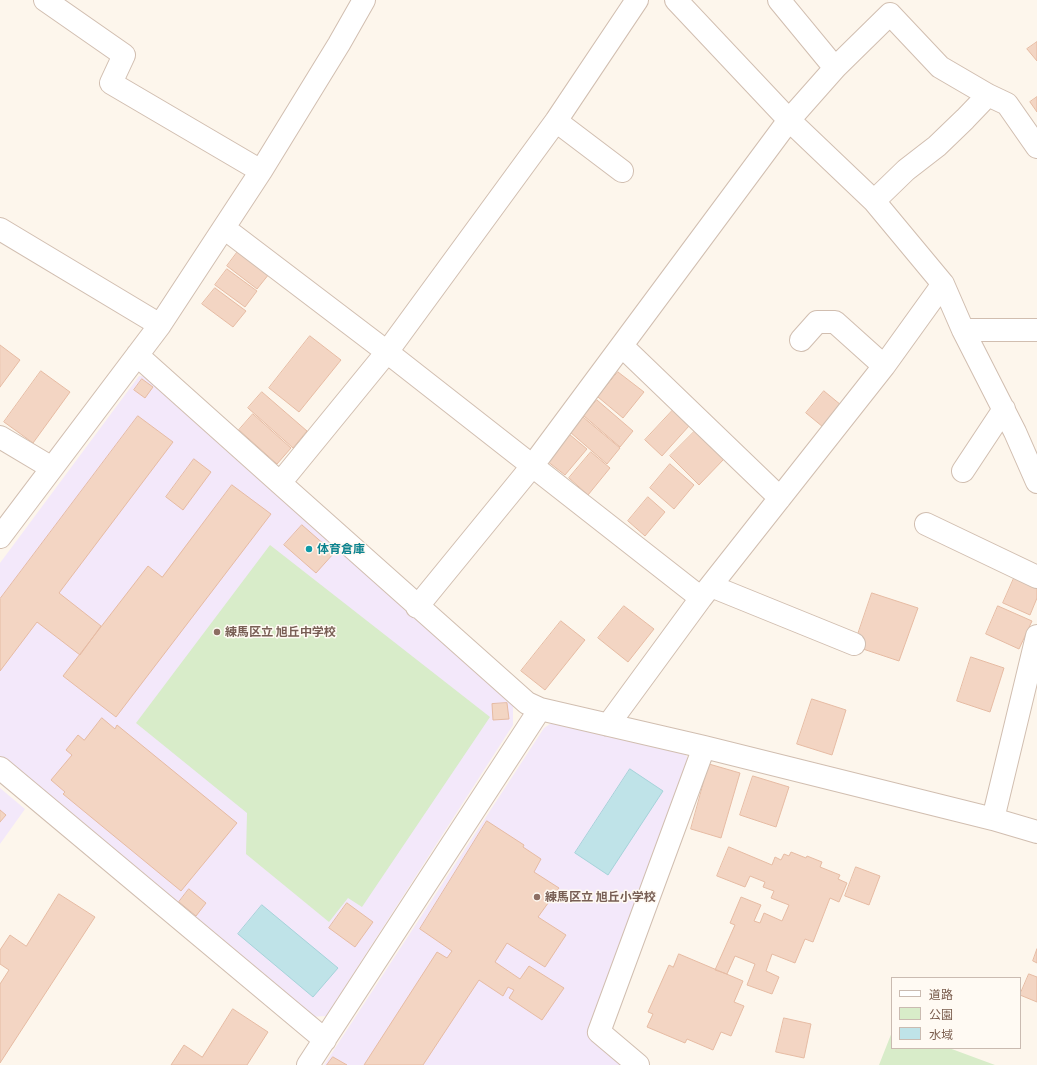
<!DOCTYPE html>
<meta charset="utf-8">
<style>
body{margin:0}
#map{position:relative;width:1037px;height:1065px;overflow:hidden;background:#fdf6ec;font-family:Ubuntu,"Noto Sans JP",sans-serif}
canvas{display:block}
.legend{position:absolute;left:891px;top:977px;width:130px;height:72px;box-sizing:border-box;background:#fffaf3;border:1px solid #cabbb1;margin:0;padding:5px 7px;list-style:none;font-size:12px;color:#7a5c4d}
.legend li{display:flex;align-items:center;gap:8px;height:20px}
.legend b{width:20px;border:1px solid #cabbb1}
</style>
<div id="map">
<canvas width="1037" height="1065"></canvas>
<ul class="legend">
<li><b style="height:5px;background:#fff"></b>道路</li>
<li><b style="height:11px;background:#d8ecc9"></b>公園</li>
<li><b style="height:11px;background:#bfe3e8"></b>水域</li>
</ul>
</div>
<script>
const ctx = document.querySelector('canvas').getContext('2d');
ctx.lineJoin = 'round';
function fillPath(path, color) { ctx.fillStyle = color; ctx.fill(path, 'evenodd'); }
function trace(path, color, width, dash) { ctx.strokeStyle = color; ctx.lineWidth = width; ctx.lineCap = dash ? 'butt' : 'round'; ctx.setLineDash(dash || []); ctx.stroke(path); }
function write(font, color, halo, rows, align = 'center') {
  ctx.font = font + ' Ubuntu,"Noto Sans JP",sans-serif'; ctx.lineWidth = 3; ctx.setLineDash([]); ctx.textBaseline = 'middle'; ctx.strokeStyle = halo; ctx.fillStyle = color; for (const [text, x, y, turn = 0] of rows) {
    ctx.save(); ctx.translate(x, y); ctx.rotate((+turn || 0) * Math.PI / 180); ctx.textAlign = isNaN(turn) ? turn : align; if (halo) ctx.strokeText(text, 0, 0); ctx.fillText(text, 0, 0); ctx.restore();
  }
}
fillPath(new Path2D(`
 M 139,376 L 149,377 L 513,702 L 513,725 L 326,1016 L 310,1017 L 0,756 L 0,563 Z
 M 556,720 L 684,751 L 689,761 L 589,1033 L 627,1065 L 324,1065 L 544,728 Z
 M 0,788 L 25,809 L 0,844 Z`), '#f3e8fa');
fillPath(new Path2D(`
 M 270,545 L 490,717 L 362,907 L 348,898 L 329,922 L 246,854 L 247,813 L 136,723 Z
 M 892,1032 L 892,1048 L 949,1048 L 995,1065 L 879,1065 Z`), '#d8ecc9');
const water = new Path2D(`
 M 630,769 L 663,791 L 608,875 L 575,853 Z
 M 262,905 L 338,968 L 313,997 L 238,934 Z`);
fillPath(water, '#bfe3e8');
trace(water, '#a5d3da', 1);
const building = new Path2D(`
 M 1037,42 L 1037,61 L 1027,49 Z
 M 1037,97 L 1037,112 L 1030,102 Z
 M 239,250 L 269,274 L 257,289 L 227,266 Z
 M 227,269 L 257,291 L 245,307 L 215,285 Z
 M 215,288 L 246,311 L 233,327 L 202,304 Z
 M 310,336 L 341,360 L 299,412 L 269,388 Z
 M 0,345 L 20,360 L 0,387 Z
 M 41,371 L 70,392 L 33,443 L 4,422 Z
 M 618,372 L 644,392 L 623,418 L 598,397 Z
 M 142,379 L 153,387 L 145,398 L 134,390 Z
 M 824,391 L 841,405 L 823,427 L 806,413 Z
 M 262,392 L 307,431 L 293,448 L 248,408 Z
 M 597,400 L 633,431 L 620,447 L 584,416 Z
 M 673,410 L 689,426 L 662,456 L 645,440 Z
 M 253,414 L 291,448 L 277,464 L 239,430 Z
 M 138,416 L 173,442 L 59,593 L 101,626 L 80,655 L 37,622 L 0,671 L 0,599 Z
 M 583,417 L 620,448 L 607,464 L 570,432 Z
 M 696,430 L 724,459 L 699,485 L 670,456 Z
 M 569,434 L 587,449 L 565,475 L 547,461 Z
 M 591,452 L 610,468 L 588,495 L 569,478 Z
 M 194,459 L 211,472 L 183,510 L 166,497 Z
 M 670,464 L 694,485 L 674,509 L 650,488 Z
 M 232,485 L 271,514 L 116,717 L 63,676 L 148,566 L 162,577 Z
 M 648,497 L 665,512 L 645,536 L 628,521 Z
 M 302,525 L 334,553 L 316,573 L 284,545 Z
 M 1015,576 L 1037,585 L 1037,598 L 1030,615 L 1003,603 Z
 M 872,593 L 918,608 L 899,661 L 854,646 Z
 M 624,606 L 654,629 L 628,662 L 598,638 Z
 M 998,606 L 1032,621 L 1019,649 L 986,634 Z
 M 561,621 L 585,640 L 545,690 L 521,671 Z
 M 971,657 L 1004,668 L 990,712 L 957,701 Z
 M 812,699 L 846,710 L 832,755 L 797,744 Z
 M 507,703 L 509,719 L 493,720 L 492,704 Z
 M 102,718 L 115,729 L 117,725 L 237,823 L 181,891 L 63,794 L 65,792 L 51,780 L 72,755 L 66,750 L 78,735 L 84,740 Z
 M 709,764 L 740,773 L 721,838 L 691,829 Z
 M 753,776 L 789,787 L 776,827 L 740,815 Z
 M 0,810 L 6,815 L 0,822 Z
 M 487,821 L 524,845 L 523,847 L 541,859 L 534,872 L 559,888 L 538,917 L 566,935 L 545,967 L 507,943 L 495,962 L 520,979 L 529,966 L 564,988 L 542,1020 L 509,998 L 514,990 L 508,987 L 503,996 L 479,980 L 423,1065 L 364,1065 L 437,952 L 447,958 L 452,951 L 420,929 Z
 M 729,847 L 772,865 L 775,857 L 781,860 L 784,854 L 789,856 L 791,852 L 806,858 L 807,856 L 822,862 L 820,867 L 840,875 L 838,879 L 847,883 L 839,902 L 830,898 L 813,942 L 805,939 L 795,963 L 772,954 L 766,971 L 779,977 L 772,994 L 747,985 L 755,964 L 735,956 L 727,974 L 715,970 L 735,925 L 730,923 L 741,897 L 761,905 L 754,921 L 760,923 L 764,913 L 782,921 L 789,905 L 771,898 L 774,891 L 763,887 L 765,882 L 750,876 L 745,887 L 717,876 Z
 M 856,867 L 880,876 L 869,905 L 845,896 Z
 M 189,889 L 206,903 L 196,916 L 179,902 Z
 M 59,894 L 95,917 L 0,1063 L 0,984 L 9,970 L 0,964 L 0,950 L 10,935 L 26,946 Z
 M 347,903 L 373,922 L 355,947 L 329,928 Z
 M 1037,949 L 1037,963 L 1033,961 Z
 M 679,954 L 743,981 L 734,1002 L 744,1006 L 731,1036 L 721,1032 L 713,1050 L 687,1039 L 685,1043 L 647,1027 L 653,1014 L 648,1012 L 669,965 L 673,967 Z
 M 1029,974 L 1037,977 L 1037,1002 L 1020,995 Z
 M 233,1009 L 268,1032 L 247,1065 L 171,1065 L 184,1045 L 202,1057 Z
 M 784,1018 L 811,1024 L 804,1058 L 776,1052 Z
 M 333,1057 L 347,1065 L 327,1065 Z`);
fillPath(building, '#f3d5c3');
trace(building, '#e6bba3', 1);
const minor = new Path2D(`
 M 45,0 L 124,55 L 111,83 L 261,171
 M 676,0 L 789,120 L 874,201 L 943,284 L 963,330 L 1015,432 L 1037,482
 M 779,0 L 835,68
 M 556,121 L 622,171
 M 874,201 L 906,170 L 937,146 L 965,119 L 988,95
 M 224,228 L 387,352 L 701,598
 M 0,229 L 160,325
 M 963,330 L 1037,330
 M 801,340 L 817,322 L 835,322 L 884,366
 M 622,346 L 780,498
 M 137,355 L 280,483 L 527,703 L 540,709 L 704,747 L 993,819 L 1037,832
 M 0,437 L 52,468
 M 963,471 L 1004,409
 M 280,483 L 387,352 L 556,121 L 637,0
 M 926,524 L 1037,577
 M 0,537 L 160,325 L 261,171 L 339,44 L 364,0
 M 711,586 L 854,644
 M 417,607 L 533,465 L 789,120 L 835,68 L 890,14 L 940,67 L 988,95 L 1007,104 L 1037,147
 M 608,725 L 701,598 L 884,366 L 943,284
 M 0,768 L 325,1040
 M 993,819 L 1037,636
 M 308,1065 L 540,709
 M 638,1065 L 599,1032 L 704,747`);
trace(minor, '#d1beb0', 24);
trace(minor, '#fff', 22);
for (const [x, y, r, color] of [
 [309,549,4,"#0f9aa8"],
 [217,632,4,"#8d6e63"],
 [537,897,4,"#8d6e63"]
]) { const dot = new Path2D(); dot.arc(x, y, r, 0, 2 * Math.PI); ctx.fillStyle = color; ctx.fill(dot); trace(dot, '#fffaf3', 1.5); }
write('bold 12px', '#0d838f', '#fffaf3', [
 ["体育倉庫",317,549]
], 'left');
write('bold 12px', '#785e54', '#fffaf3', [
 ["練馬区立 旭丘中学校",225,632],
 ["練馬区立 旭丘小学校",545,897]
], 'left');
</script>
